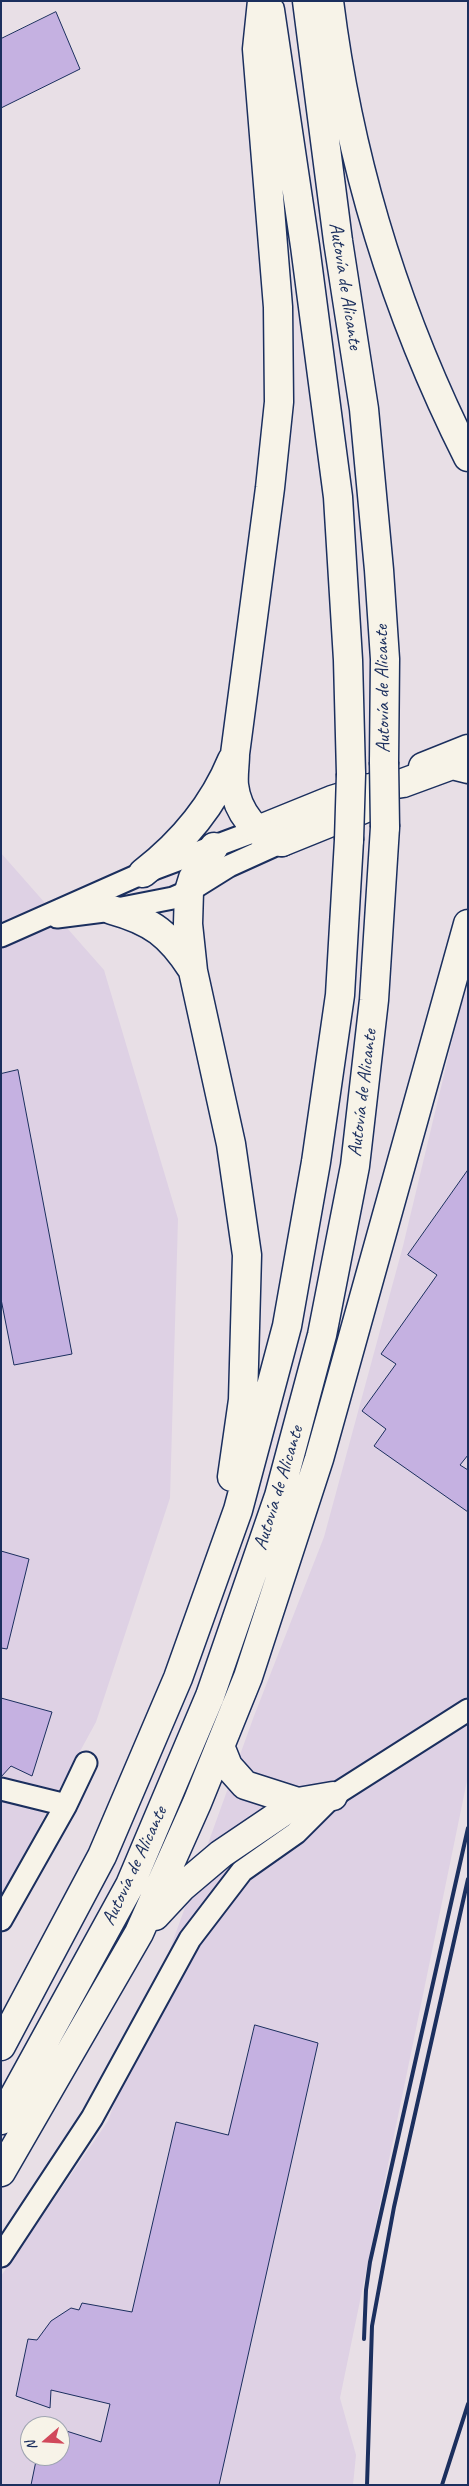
<!DOCTYPE html>
<meta charset="utf-8">
<style>
body{margin:0}
#map{position:relative;width:469px;height:2486px;overflow:hidden;background:#e8dfe6;font-family:Caveat,sans-serif}
canvas{display:block}
.frame{position:absolute;inset:0;border:2px solid #1b2f5e;pointer-events:none}
.north{position:absolute;left:20px;top:2416px;width:50px;height:50px;box-sizing:border-box;background:#f7f3e8;border:1px solid #9fa5b1;border-radius:50%;rotate:251deg;font-size:14px;font-weight:700;line-height:20px;text-align:center;color:#1b2f5e}
.north::after{content:'';display:block;margin:auto;width:18px;height:22px;background:#d1495b;clip-path:polygon(50% 0,100% 100%,50% 72%,0 100%)}
</style>
<div id="map">
<canvas width="469" height="2486"></canvas>
<div class="frame"></div>
<div class="north">N</div>
</div>
<script>
const ctx = document.querySelector('canvas').getContext('2d');
ctx.lineJoin = 'round';
function fillPath(path, color) { ctx.fillStyle = color; ctx.fill(path, 'evenodd'); }
function trace(path, color, width, dash) { ctx.strokeStyle = color; ctx.lineWidth = width; ctx.lineCap = dash ? 'butt' : 'round'; ctx.setLineDash(dash || []); ctx.stroke(path); }
function write(font, color, halo, rows, align = 'center') {
  ctx.font = font + ' Caveat,sans-serif'; ctx.lineWidth = 4.5; ctx.setLineDash([]); ctx.textBaseline = 'middle'; ctx.strokeStyle = halo; ctx.fillStyle = color; for (const [text, x, y, turn = 0] of rows) {
    ctx.save(); ctx.translate(x, y); ctx.rotate((+turn || 0) * Math.PI / 180); ctx.textAlign = isNaN(turn) ? turn : align; if (halo) ctx.strokeText(text, 0, 0); ctx.fillText(text, 0, 0); ctx.restore();
  }
}
fillPath(new Path2D(`
 M 1,853 L 104,970 L 178,1219 L 170,1498 L 96,1722 L 1,1896 Z
 M 468,986 L 468,1776 L 340,2398 L 356,2455 L 353,2485 L 1,2485 L 1,2276 L 108,2121 L 254,1716 L 324,1537 L 403,1246 L 459,1012 ZM 30,2426 L 60,2426 L 60,2456 L 30,2456 Z`), '#ded1e4');
const building = new Path2D(`
 M 56,12 L 80,69 L 1,108 L 1,39 Z
 M 18,1070 L 72,1354 L 14,1365 L 1,1299 L 1,1074 Z
 M 468,1170 L 468,1455 L 460,1465 L 468,1470 L 468,1512 L 374,1446 L 386,1429 L 362,1411 L 396,1364 L 381,1354 L 437,1275 L 408,1255 Z
 M 1,1551 L 29,1559 L 7,1649 L 1,1648 Z
 M 1,1698 L 52,1712 L 32,1776 L 11,1766 L 1,1777 Z
 M 255,2025 L 318,2043 L 219,2485 L 31,2485 L 37,2456 L 60,2456 L 60,2429 L 101,2442 L 110,2404 L 51,2390 L 50,2408 L 16,2396 L 28,2339 L 37,2340 L 51,2321 L 71,2308 L 79,2310 L 82,2303 L 132,2312 L 176,2122 L 228,2135 Z`);
fillPath(building, '#c5b1e1');
trace(building, '#1b2f5e', 1);
const street = new Path2D(`
 M 57,917 L 112,910 L 173,898 L 189,891 L 229,866 L 282,842
 M 1,936 L 143,873 L 258,830
 M 1,1789 L 66,1805
 M 1,1920 L 66,1805 L 86,1763
 M 1,2256 L 92,2118 L 190,1939 L 242,1871 L 296,1833 L 333,1796 L 468,1710`);
const secondary = new Path2D(`
 M 423,767 L 468,749
 M 258,830 L 332,800 L 371,788
 M 282,842 L 371,806`);
const highway = new Path2D(`
 M 262,1 L 257,49 L 278,307 L 279,402 L 270,488 L 235,754 C 235,764 233,775 234,785 C 237,811 256,837 282,842
 M 307,1 L 338,241 L 364,409 L 379,570 L 385,659 L 384,762
 M 329,1 C 349,162 395,312 468,457
 M 270,10 L 305,246 L 338,497 L 348,660 L 351,774
 M 371,788 L 403,783 L 452,765 L 468,769
 M 214,847 L 193,878 L 189,891 L 188,924 L 193,971 L 231,1144 L 247,1255 L 243,1400 L 232,1477
 M 143,873 C 183,842 213,806 232,760
 M 112,910 C 152,921 170,935 192,969
 M 220,1746 L 228,1766 L 245,1785 L 298,1802
 M 155,1916 L 182,1887 L 221,1854 L 298,1802 L 333,1796
 M 1,2046 L 102,1856 L 178,1678 L 238,1510 L 287,1326 L 316,1162 L 340,995 L 349,840
 M 1,2120 L 130,1885 L 210,1696 L 279,1496 L 322,1335 L 355,1166 L 374,1000 L 385,827
 M 1,2172 L 139,1933 L 197,1803 L 248,1677 L 319,1459 L 468,924`);
trace(street, '#1b2f5e', 25);
trace(secondary, '#1b2f5e', 31);
trace(highway, '#1b2f5e', 31);
trace(street, '#f7f3e8', 21);
trace(secondary, '#f7f3e8', 28);
trace(highway, '#f7f3e8', 28);
trace(new Path2D(`
 M 364,2339 L 366,2290 L 370,2262 L 468,1828
 M 367,2485 L 372,2326 L 394,2207 L 468,1879
 M 442,2485 L 468,2404`), '#1b2f5e', 4);
const highwayBridge = new Path2D(`
 M 384,762 L 385,827
 M 349,840 L 351,774`);
trace(highwayBridge, '#1b2f5e', 31, []);
trace(highwayBridge, '#f7f3e8', 28);
write('20px', '#1b2f5e', '#f7f3e8', [
 ["Autovía de Alicante",345,286,81],
 ["Autovía de Alicante",383,689,-91],
 ["Autovía de Alicante",363,1093,-83],
 ["Autovía de Alicante",279,1488,-73],
 ["Autovía de Alicante",135,1866,-65]
]);
</script>
